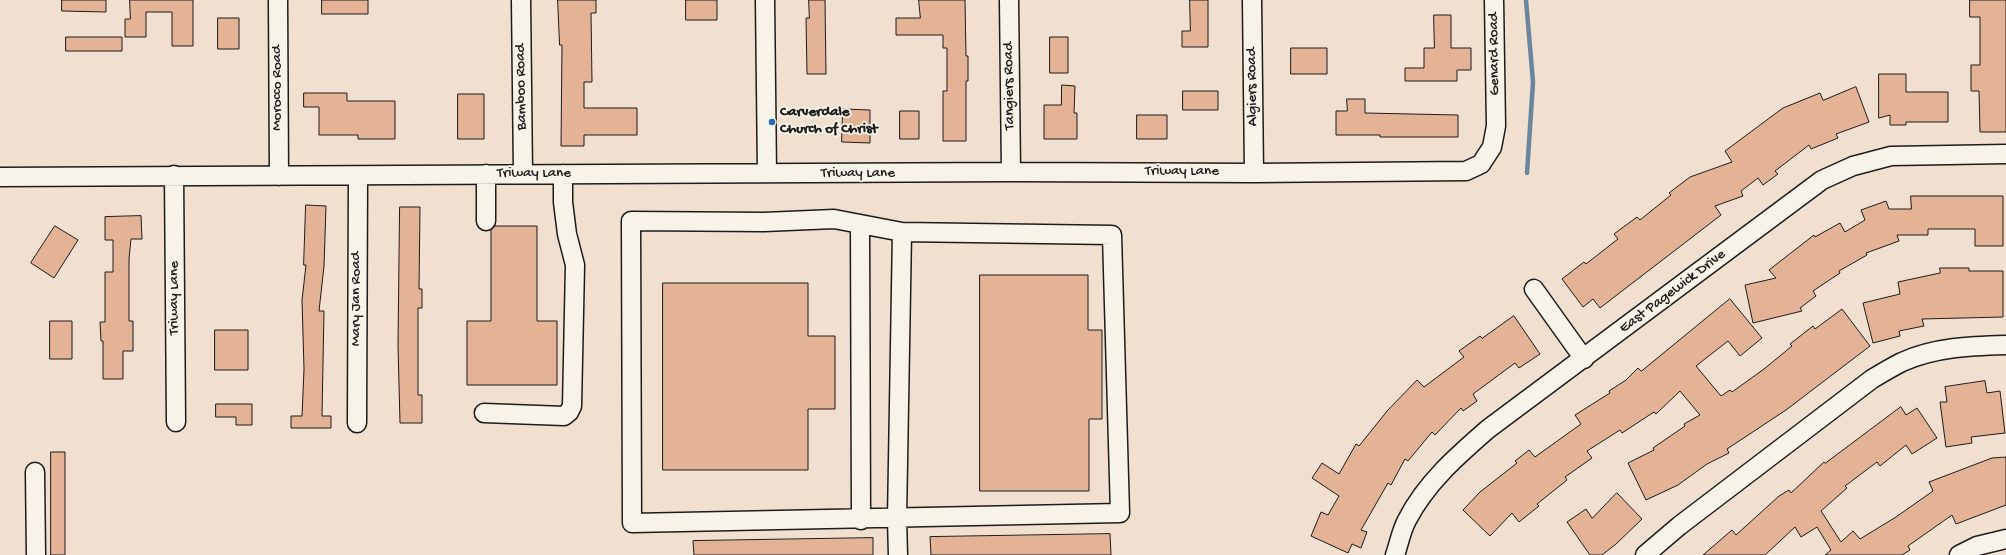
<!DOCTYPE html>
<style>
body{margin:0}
canvas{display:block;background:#f1e0cf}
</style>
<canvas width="2006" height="555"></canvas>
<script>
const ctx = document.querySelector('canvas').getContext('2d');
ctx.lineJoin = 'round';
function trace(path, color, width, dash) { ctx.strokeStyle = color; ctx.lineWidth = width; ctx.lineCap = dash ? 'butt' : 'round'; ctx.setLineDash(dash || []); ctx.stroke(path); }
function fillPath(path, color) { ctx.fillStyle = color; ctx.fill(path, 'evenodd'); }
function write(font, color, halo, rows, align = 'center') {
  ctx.font = font + ' "Gochi Hand",sans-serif'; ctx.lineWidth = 3.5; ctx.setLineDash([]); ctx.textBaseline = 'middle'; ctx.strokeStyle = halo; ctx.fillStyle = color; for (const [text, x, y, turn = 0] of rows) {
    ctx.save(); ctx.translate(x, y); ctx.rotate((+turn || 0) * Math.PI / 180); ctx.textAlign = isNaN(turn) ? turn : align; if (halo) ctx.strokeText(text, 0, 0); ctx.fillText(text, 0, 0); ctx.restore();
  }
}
trace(new Path2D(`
 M 1526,0 L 1533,82 L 1527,173`), '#68869f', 4.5);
const building = new Path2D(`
 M 62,0 L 106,0 L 106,12 L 62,11 Z
 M 130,0 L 193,0 L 193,46 L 172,46 L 172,12 L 146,12 L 146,37 L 125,37 L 125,19 L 130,19 Z
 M 322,0 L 368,0 L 368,14 L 322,14 Z
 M 558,0 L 596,0 L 596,13 L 591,13 L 592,82 L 584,82 L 584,108 L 637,108 L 637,135 L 584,135 L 584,146 L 561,146 L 562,45 L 560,45 Z
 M 686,0 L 717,0 L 717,20 L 686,20 Z
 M 809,0 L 825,0 L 826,74 L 807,74 L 806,18 L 809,18 Z
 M 919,0 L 965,0 L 966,56 L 968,56 L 968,81 L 966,81 L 966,141 L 943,141 L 943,91 L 947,91 L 947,48 L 943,48 L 943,35 L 896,35 L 896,18 L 920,18 Z
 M 1190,0 L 1208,0 L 1208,47 L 1182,47 L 1182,31 L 1190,31 Z
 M 1970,0 L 2006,0 L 2006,132 L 1980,132 L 1979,91 L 1971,91 L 1971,65 L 1980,65 L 1980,17 L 1970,17 Z
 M 1434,15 L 1451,15 L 1451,48 L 1471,48 L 1471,70 L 1457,70 L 1457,81 L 1405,81 L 1405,68 L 1424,68 L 1424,48 L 1434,48 Z
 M 218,18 L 239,18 L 239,49 L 218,49 Z
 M 66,37 L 122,37 L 122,51 L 66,51 Z
 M 1050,37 L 1068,37 L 1068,73 L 1050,73 Z
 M 1291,48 L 1327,48 L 1327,74 L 1291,74 Z
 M 1879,74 L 1906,74 L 1906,92 L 1948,92 L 1948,122 L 1906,122 L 1906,125 L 1890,125 L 1890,115 L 1879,118 Z
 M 1062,85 L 1075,86 L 1074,113 L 1077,113 L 1077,139 L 1044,139 L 1044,105 L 1061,105 Z
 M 1856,87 L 1869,122 L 1836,134 L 1838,138 L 1811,149 L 1809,145 L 1775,171 L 1778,174 L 1763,185 L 1758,178 L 1741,191 L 1743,196 L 1715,206 L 1721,215 L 1600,308 L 1593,299 L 1583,307 L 1562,279 L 1584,262 L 1586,264 L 1618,239 L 1614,234 L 1637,217 L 1640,220 L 1671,195 L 1669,193 L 1690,177 L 1732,162 L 1725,151 L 1783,108 L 1820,93 L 1823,100 Z
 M 1183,91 L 1218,91 L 1218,110 L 1183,110 Z
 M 304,93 L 347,93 L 347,101 L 395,101 L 395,139 L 358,139 L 358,135 L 319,135 L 319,107 L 304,107 Z
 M 458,94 L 484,94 L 484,139 L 458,139 Z
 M 1347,99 L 1365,99 L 1365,113 L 1458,115 L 1458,137 L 1380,137 L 1380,135 L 1336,135 L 1336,111 L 1347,111 Z
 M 843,109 L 870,110 L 870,143 L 842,142 Z
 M 900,111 L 919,111 L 919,139 L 900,139 Z
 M 1137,115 L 1167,115 L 1167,139 L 1137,139 Z
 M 1911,196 L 2003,196 L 2003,246 L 1975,246 L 1975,229 L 1928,229 L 1928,235 L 1897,235 L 1899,241 L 1866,253 L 1867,255 L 1839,271 L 1840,273 L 1813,291 L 1816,296 L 1800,308 L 1802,311 L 1753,323 L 1745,285 L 1776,278 L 1769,270 L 1814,235 L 1815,237 L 1840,223 L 1845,232 L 1865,220 L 1861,210 L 1886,201 L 1889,209 L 1911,209 Z
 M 306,205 L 326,206 L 324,266 L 319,311 L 324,311 L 322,416 L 331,416 L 331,428 L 291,428 L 291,416 L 302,416 L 304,369 L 302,300 L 306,265 L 304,265 Z
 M 400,207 L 420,207 L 419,289 L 422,289 L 422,308 L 418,308 L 418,395 L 422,395 L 422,423 L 400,423 L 398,346 Z
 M 141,216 L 142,239 L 131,239 L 129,259 L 129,321 L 133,321 L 133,351 L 123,351 L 123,379 L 103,379 L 103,341 L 101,341 L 100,322 L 105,322 L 105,272 L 113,272 L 113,240 L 105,240 L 105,217 Z
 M 55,226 L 78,240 L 54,278 L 31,263 Z
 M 495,226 L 537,226 L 537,321 L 557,321 L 557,385 L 467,385 L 467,321 L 491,321 L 491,230 Z
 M 1940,268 L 1969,268 L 1969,271 L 2003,271 L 2003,317 L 1922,319 L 1924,326 L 1899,331 L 1900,336 L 1873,343 L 1863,303 L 1900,294 L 1898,282 L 1940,273 Z
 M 980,275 L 1088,275 L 1088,330 L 1102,330 L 1102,419 L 1089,419 L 1089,491 L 980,491 Z
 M 663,283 L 808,283 L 808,336 L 835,336 L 835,409 L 808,409 L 808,470 L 663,470 Z
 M 1730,299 L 1762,338 L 1740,356 L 1728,341 L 1696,366 L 1721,396 L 1730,390 L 1732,392 L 1764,369 L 1792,346 L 1790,344 L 1813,326 L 1815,329 L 1842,309 L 1870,346 L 1786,410 L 1727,449 L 1729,453 L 1707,464 L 1678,485 L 1646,500 L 1628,463 L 1654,450 L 1653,448 L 1685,426 L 1684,424 L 1700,415 L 1680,391 L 1656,414 L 1654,412 L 1622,433 L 1620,430 L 1587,451 L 1592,458 L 1565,477 L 1567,480 L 1537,504 L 1539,506 L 1519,522 L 1512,513 L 1490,536 L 1463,510 L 1480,492 L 1517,463 L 1515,461 L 1529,450 L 1535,457 L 1581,424 L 1575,415 L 1610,393 L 1609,391 L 1626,380 L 1638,368 L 1641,371 Z
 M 1514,316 L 1540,354 L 1519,368 L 1515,363 L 1473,394 L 1477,401 L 1463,411 L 1461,408 L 1435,435 L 1432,432 L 1408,461 L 1405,459 L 1391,485 L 1388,483 L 1361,530 L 1367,532 L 1361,548 L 1352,544 L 1348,553 L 1311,536 L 1321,512 L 1328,515 L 1339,496 L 1312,478 L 1322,463 L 1339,474 L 1356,444 L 1359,446 L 1388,410 L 1417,380 L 1424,387 L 1464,357 L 1459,351 L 1480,336 L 1482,338 Z
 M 50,321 L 72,321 L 72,359 L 50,359 Z
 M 215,330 L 248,330 L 248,370 L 215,370 Z
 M 1985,381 L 1987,393 L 2000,391 L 2005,433 L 1971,437 L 1972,443 L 1946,447 L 1940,402 L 1947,402 L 1945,387 Z
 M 216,404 L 252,404 L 252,425 L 236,425 L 236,417 L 216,417 Z
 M 1901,407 L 1906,415 L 1917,408 L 1937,438 L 1912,454 L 1906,445 L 1880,466 L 1877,462 L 1845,486 L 1847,488 L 1821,511 L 1841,542 L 1853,531 L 1860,539 L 1896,517 L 1933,491 L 1929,482 L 1992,458 L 2006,457 L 2006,505 L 1956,524 L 1952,515 L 1908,546 L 1910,550 L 1902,555 L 1825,555 L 1831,550 L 1817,527 L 1801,537 L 1795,527 L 1765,555 L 1703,555 L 1732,530 L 1736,535 L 1779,496 L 1789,490 L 1791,493 L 1824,462 L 1825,463 Z
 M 51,452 L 65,452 L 65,555 L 51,555 Z
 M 1617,493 L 1642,519 L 1616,544 L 1602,555 L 1590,555 L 1567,522 L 1586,509 L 1592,518 Z
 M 1110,534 L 1111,555 L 931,555 L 930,537 Z
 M 873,538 L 873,555 L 694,555 L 693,541 Z`);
fillPath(building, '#e4b295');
trace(building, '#1c1c1c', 1);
const minor = new Path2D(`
 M 278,0 L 279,176
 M 521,0 L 523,174
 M 765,0 L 767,173
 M 1009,0 L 1011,172
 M 1252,0 L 1254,173
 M 486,174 L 486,221
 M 174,175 L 176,422
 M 0,177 L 1011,172 L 1254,173 L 1466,171 L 1481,164 L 1492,147 L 1496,126 L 1494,0
 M 834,219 L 902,232 L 1112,235 L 1120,513 L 632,523 L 631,221 L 764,222 Z
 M 860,224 L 861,520
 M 1534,289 L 1584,359
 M 484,413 L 564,416 L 569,412 L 572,406 L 575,265 L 567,234 L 563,202 L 563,174
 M 357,423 L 358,176
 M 35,472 L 36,555
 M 898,555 L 897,519 L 902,232
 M 1395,555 C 1399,544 1401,531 1407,520 C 1426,483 1457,456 1488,429 L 1822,180 L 1853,166 L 1891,156 L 2006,154
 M 1645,555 L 1679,526 L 1872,379 C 1882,373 1892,367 1902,362 C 1935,347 1971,346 2006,345
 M 1959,555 L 1977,546 L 2006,539`);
trace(minor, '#1c1c1c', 21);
trace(minor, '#f7f3e8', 18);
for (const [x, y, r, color] of [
 [772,122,4,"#1f6fb2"]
]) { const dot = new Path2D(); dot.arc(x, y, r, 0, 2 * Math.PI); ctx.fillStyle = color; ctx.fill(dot); trace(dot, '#f7f3e8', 1.5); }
write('15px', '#1c1c1c', '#f7f3e8', [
 ["Genard Road",1495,54,-91],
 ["Tangiers Road",1010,86,-91],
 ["Bamboo Road",522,87,-91],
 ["Algiers Road",1253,87,-91],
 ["Morocco Road",278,88,-90],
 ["Triway Lane",1182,172],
 ["Triway Lane",534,174],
 ["Triway Lane",858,174],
 ["East Pagewick Drive",1673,292,-37],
 ["Triway Lane",175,298,-90],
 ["Mary Jan Road",357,299,-90]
]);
write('bold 15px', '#1c1c1c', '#f7f3e8', [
 ["Carverdale",780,113],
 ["Church of Christ",780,130]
], 'left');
</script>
